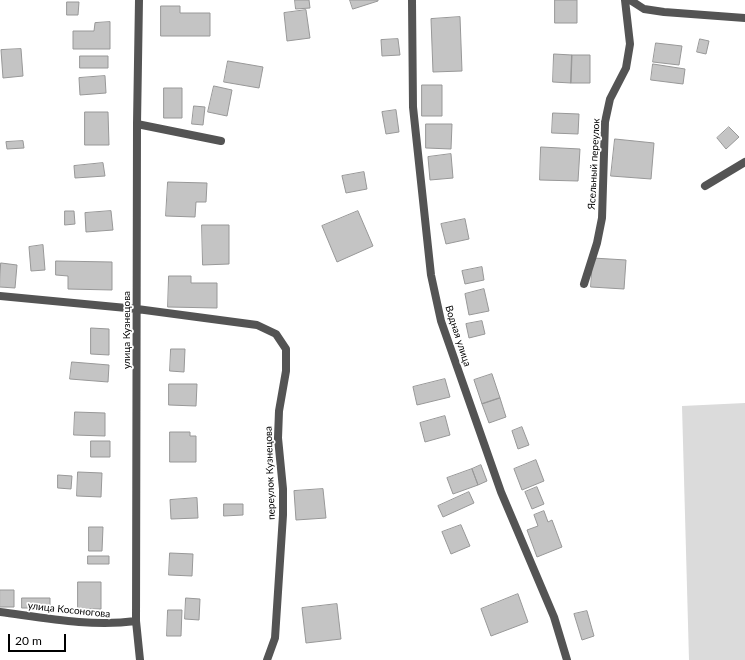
<!DOCTYPE html>
<meta charset="utf-8">
<style>
body{margin:0}
#map{position:relative;width:745px;height:660px;overflow:hidden;background:#fff;font-family:Lato,sans-serif}
canvas{display:block}
.scale{position:absolute;left:8px;top:634px;width:58px;height:18px;box-sizing:border-box;border:2px solid #000;border-top:0;padding-left:5px;font-size:12px;line-height:14px;white-space:nowrap;color:#000;-webkit-text-stroke:3px #fff;paint-order:stroke}
</style>
<div id="map">
<canvas width="745" height="660"></canvas>
<div class="scale">20 m</div>
</div>
<script>
const ctx = document.querySelector('canvas').getContext('2d');
ctx.lineJoin = 'round';
function fillPath(path, color) { ctx.fillStyle = color; ctx.fill(path, 'evenodd'); }
function trace(path, color, width, dash) { ctx.strokeStyle = color; ctx.lineWidth = width; ctx.lineCap = dash ? 'butt' : 'round'; ctx.setLineDash(dash || []); ctx.stroke(path); }
function write(font, color, halo, rows, align = 'center') {
  ctx.font = font + ' Lato,sans-serif'; ctx.lineWidth = 3.5; ctx.setLineDash([]); ctx.textBaseline = 'middle'; ctx.strokeStyle = halo; ctx.fillStyle = color; for (const [text, x, y, turn = 0] of rows) {
    ctx.save(); ctx.translate(x, y); ctx.rotate((+turn || 0) * Math.PI / 180); ctx.textAlign = isNaN(turn) ? turn : align; if (halo) ctx.strokeText(text, 0, 0); ctx.fillText(text, 0, 0); ctx.restore();
  }
}
fillPath(new Path2D(`
 M 745,403 L 745,660 L 689,660 L 682,406 Z`), '#dbdbdb');
const building = new Path2D(`
 M 295,0 L 309,0 L 310,8 L 296,9 Z
 M 350,0 L 378,0 L 378,1 L 353,9 Z
 M 555,0 L 577,0 L 577,23 L 555,23 Z
 M 67,2 L 79,2 L 78,15 L 67,15 Z
 M 161,6 L 180,6 L 180,13 L 210,13 L 210,36 L 161,36 Z
 M 306,10 L 310,38 L 287,41 L 284,13 Z
 M 460,17 L 462,71 L 433,72 L 431,19 Z
 M 110,22 L 110,49 L 73,49 L 73,31 L 94,31 L 95,23 Z
 M 398,39 L 400,55 L 382,56 L 381,40 Z
 M 700,39 L 709,41 L 706,54 L 697,52 Z
 M 656,43 L 682,46 L 679,65 L 653,62 Z
 M 21,49 L 23,76 L 3,78 L 1,50 Z
 M 554,54 L 572,55 L 571,83 L 553,82 Z
 M 572,55 L 590,55 L 590,83 L 571,83 Z
 M 80,56 L 108,56 L 108,68 L 80,68 Z
 M 228,61 L 263,67 L 259,88 L 224,82 Z
 M 653,64 L 685,69 L 683,84 L 651,80 Z
 M 105,76 L 106,93 L 80,95 L 79,78 Z
 M 422,85 L 442,85 L 442,116 L 422,116 Z
 M 214,86 L 232,90 L 227,116 L 208,112 Z
 M 164,88 L 182,88 L 182,118 L 164,118 Z
 M 194,106 L 205,107 L 203,125 L 192,124 Z
 M 396,110 L 399,132 L 386,134 L 382,112 Z
 M 85,112 L 108,112 L 109,145 L 85,145 Z
 M 553,113 L 579,114 L 578,134 L 552,133 Z
 M 426,124 L 452,124 L 451,149 L 426,148 Z
 M 729,127 L 739,137 L 726,149 L 717,138 Z
 M 615,139 L 654,143 L 651,179 L 611,176 Z
 M 23,141 L 24,148 L 7,149 L 6,142 Z
 M 541,147 L 580,149 L 578,181 L 540,180 Z
 M 451,154 L 453,178 L 430,180 L 428,157 Z
 M 103,163 L 105,176 L 75,178 L 74,166 Z
 M 364,172 L 367,189 L 346,193 L 342,176 Z
 M 168,182 L 207,183 L 206,202 L 196,202 L 195,217 L 166,216 Z
 M 65,211 L 74,211 L 75,224 L 65,225 Z
 M 111,211 L 113,230 L 86,232 L 85,213 Z
 M 358,211 L 373,246 L 337,262 L 322,226 Z
 M 465,219 L 469,239 L 446,244 L 441,224 Z
 M 202,225 L 229,225 L 229,264 L 203,265 Z
 M 43,245 L 45,270 L 31,271 L 29,247 Z
 M 593,258 L 626,260 L 624,289 L 591,287 Z
 M 56,261 L 112,262 L 112,290 L 68,289 L 68,276 L 56,275 Z
 M 1,263 L 17,265 L 15,288 L 0,287 Z
 M 482,267 L 484,280 L 465,284 L 462,271 Z
 M 169,276 L 191,276 L 191,283 L 217,283 L 217,308 L 168,307 Z
 M 484,289 L 489,311 L 469,315 L 465,294 Z
 M 482,321 L 485,334 L 469,338 L 466,324 Z
 M 91,328 L 109,329 L 109,355 L 91,354 Z
 M 171,349 L 185,349 L 184,372 L 170,371 Z
 M 72,362 L 109,365 L 108,382 L 70,379 Z
 M 492,374 L 500,398 L 482,404 L 474,380 Z
 M 445,379 L 450,397 L 417,405 L 413,387 Z
 M 169,384 L 197,384 L 196,406 L 169,405 Z
 M 500,398 L 506,417 L 489,423 L 482,404 Z
 M 75,412 L 105,413 L 105,436 L 74,435 Z
 M 445,416 L 450,435 L 425,442 L 420,423 Z
 M 522,427 L 529,445 L 518,449 L 512,431 Z
 M 170,432 L 190,432 L 190,436 L 196,436 L 196,462 L 170,462 Z
 M 91,441 L 110,441 L 110,457 L 91,457 Z
 M 536,460 L 544,481 L 522,490 L 514,469 Z
 M 481,465 L 487,481 L 478,485 L 472,469 Z
 M 472,469 L 478,485 L 453,494 L 447,478 Z
 M 78,472 L 102,473 L 101,497 L 77,496 Z
 M 58,475 L 72,476 L 71,489 L 58,488 Z
 M 537,487 L 544,504 L 532,509 L 525,492 Z
 M 323,489 L 326,518 L 296,520 L 294,491 Z
 M 469,492 L 474,503 L 443,517 L 438,506 Z
 M 197,498 L 198,518 L 171,519 L 170,500 Z
 M 224,504 L 243,504 L 243,515 L 224,516 Z
 M 544,511 L 548,522 L 552,520 L 562,547 L 537,557 L 527,530 L 538,526 L 534,515 Z
 M 461,525 L 470,546 L 451,554 L 442,532 Z
 M 89,527 L 103,527 L 102,551 L 89,551 Z
 M 170,553 L 193,554 L 192,576 L 169,575 Z
 M 88,556 L 109,556 L 109,564 L 88,564 Z
 M 78,582 L 101,582 L 101,609 L 78,609 Z
 M 0,590 L 14,590 L 14,607 L 0,607 Z
 M 518,594 L 528,622 L 491,636 L 481,609 Z
 M 22,598 L 50,598 L 50,608 L 22,608 Z
 M 186,598 L 200,599 L 199,620 L 185,619 Z
 M 337,604 L 341,639 L 306,643 L 302,608 Z
 M 168,610 L 182,610 L 181,636 L 167,636 Z
 M 587,611 L 594,636 L 582,640 L 574,614 Z`);
fillPath(building, '#c4c4c4');
trace(building, '#989898', 1);
trace(new Path2D(`
 M 137,124 L 221,141
 M 705,186 L 745,162`), '#545454', 8);
trace(new Path2D(`
 M 139,0 L 137,124 L 136,621 L 140,660
 M 412,0 L 413,107 L 431,275 L 441,321 L 501,492 L 554,617 L 567,660
 M 630,0 L 644,9 L 664,12 L 745,18
 M 584,284 L 597,243 L 602,218 L 605,122 L 610,99 L 626,68 L 630,44 L 625,0
 M 0,296 L 137,309 L 257,325 L 276,334 L 286,349 L 286,371 L 279,411 L 278,438 L 283,489 L 283,515 L 275,638 L 267,660
 M 0,612 C 45,618 91,627 136,621`), '#545454', 8);
write('10px', '#000', '#fff', [
 ["Ясельный переулок",594,164,-87],
 ["улица Кузнецова",127,330,-90],
 ["Водная улица",458,336,72],
 ["переулок Кузнецова",270,473,-92],
 ["улица Косоногова",69,610,6]
]);
</script>
